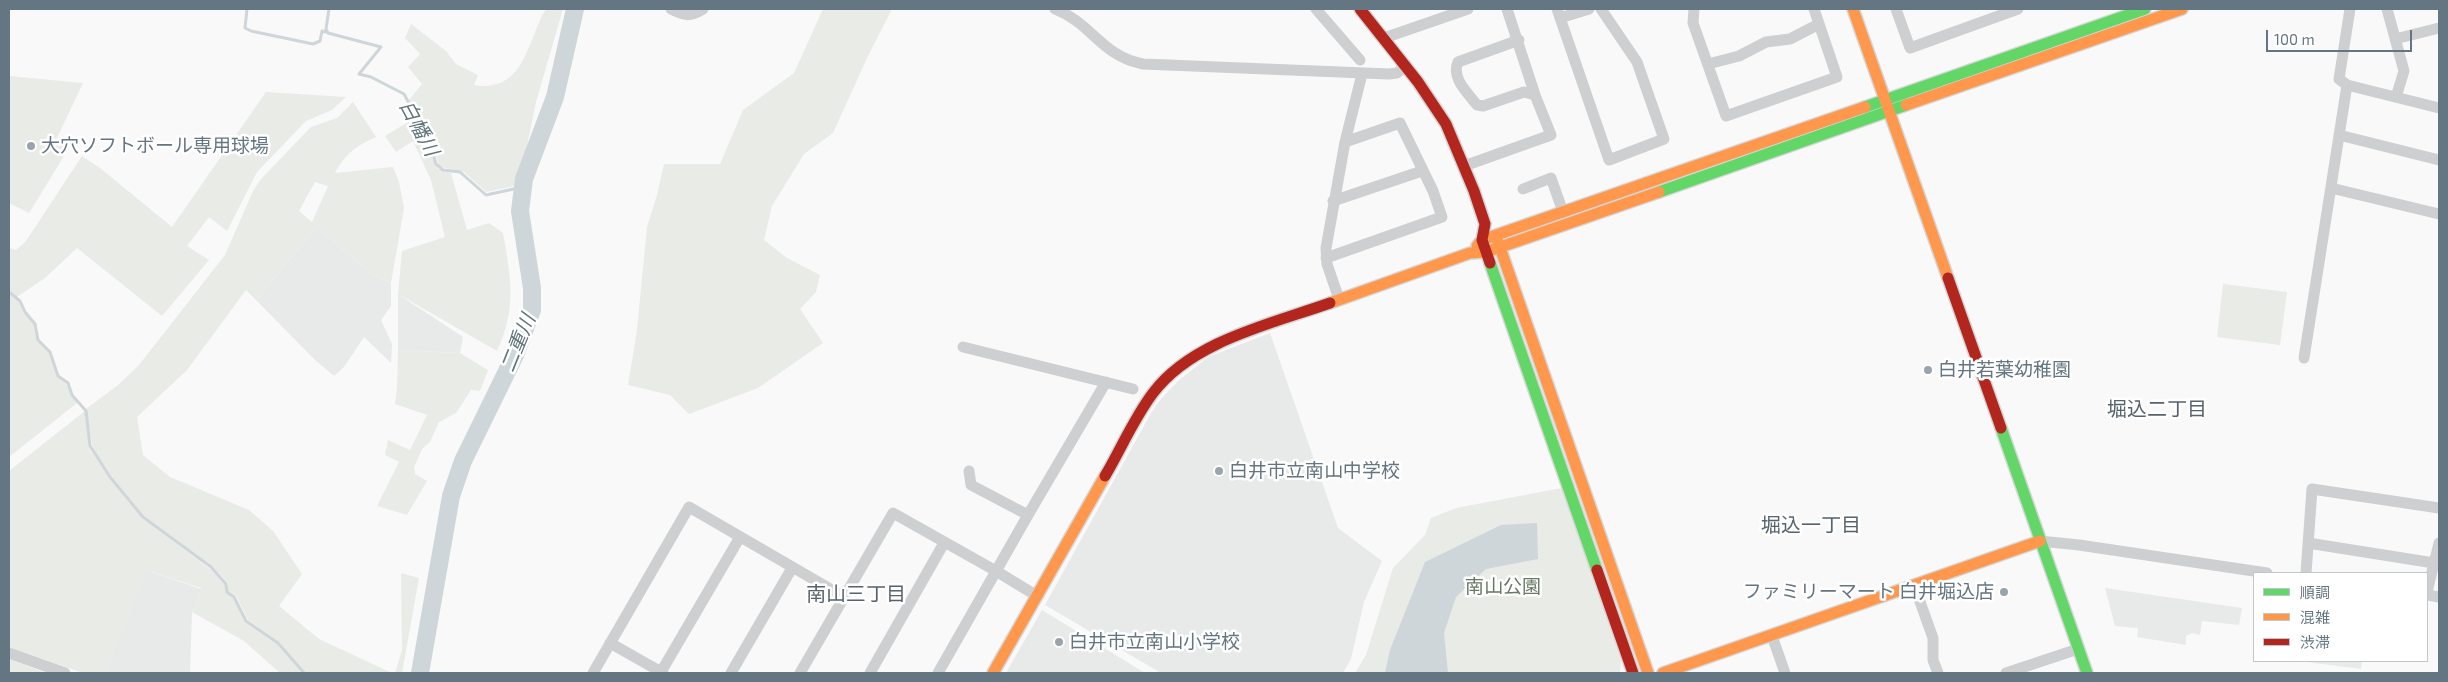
<!DOCTYPE html>
<meta charset="utf-8">
<style>
body{margin:0}
#map{position:relative;width:2448px;height:682px;overflow:hidden;background:#f9f9f9;font-family:"Exo 2","Noto Sans JP",sans-serif}
canvas{display:block}
.frame{position:absolute;inset:0;border:10px solid #657683;pointer-events:none}
.legend{position:absolute;left:2253px;top:572px;width:175px;height:90px;box-sizing:border-box;background:#fff;border:1px solid #c1c8cd;margin:0;padding:6px 9px;list-style:none;font-size:15px;color:#657683}
.legend li{display:flex;align-items:center;gap:10px;height:25px}
.legend b{width:25px;border:1px solid #c1c8cd}
.scale{position:absolute;left:2266px;top:30px;width:146px;height:22px;box-sizing:border-box;border:2px solid #657683;border-top:0;padding-left:6px;font-size:15px;line-height:18px;white-space:nowrap;color:#657683;-webkit-text-stroke:4px #fff;paint-order:stroke}
</style>
<div id="map">
<canvas width="2448" height="682"></canvas>
<div class="frame"></div>
<ul class="legend">
<li><b style="height:6px;background:#63d668"></b>順調</li>
<li><b style="height:6px;background:#ff974d"></b>混雑</li>
<li><b style="height:6px;background:#b3261e"></b>渋滞</li>
</ul>
<div class="scale">100 m</div>
</div>
<script>
const ctx = document.querySelector('canvas').getContext('2d');
ctx.lineJoin = 'round';
function fillPath(path, color) { ctx.fillStyle = color; ctx.fill(path, 'evenodd'); }
function trace(path, color, width, dash) { ctx.strokeStyle = color; ctx.lineWidth = width; ctx.lineCap = dash ? 'butt' : 'round'; ctx.setLineDash(dash || []); ctx.stroke(path); }
function write(font, color, halo, rows, align = 'center') {
  ctx.font = font + ' "Exo 2","Noto Sans JP",sans-serif'; ctx.lineWidth = 5; ctx.setLineDash([]); ctx.textBaseline = 'middle'; ctx.strokeStyle = halo; ctx.fillStyle = color; for (const [text, x, y, turn = 0] of rows) {
    ctx.save(); ctx.translate(x, y); ctx.rotate((+turn || 0) * Math.PI / 180); ctx.textAlign = isNaN(turn) ? turn : align; if (halo) ctx.strokeText(text, 0, 0); ctx.fillText(text, 0, 0); ctx.restore();
  }
}
fillPath(new Path2D(`
 M 317,227 L 370,273 L 391,283 L 391,306 L 381,320 L 392,344 L 391,363 L 364,337 L 344,367 L 334,376 L 315,360 L 256,300 Z
 M 398,294 L 463,337 L 460,353 L 398,350 Z
 M 1270,333 L 1338,528 L 1382,561 L 1364,602 L 1351,659 L 1343,673 L 1161,673 L 1045,605 L 1151,413 L 1161,399 L 1178,381 L 1208,357 Z
 M 146,570 L 201,589 L 192,612 L 190,673 L 112,673 L 106,670 Z
 M 2105,588 L 2242,608 L 2239,625 L 2202,621 L 2200,635 L 2192,633 L 2186,636 L 2186,645 L 2137,637 L 2138,628 L 2115,626 Z
 M 1042,610 L 1145,673 L 1006,673 Z
 M 2299,661 L 2362,661 L 2361,669 Z`), '#e8e9e9');
fillPath(new Path2D(`
 M 547,9 L 563,9 L 536,102 L 519,185 L 486,192 L 464,172 L 440,167 L 430,140 L 409,100 L 422,84 L 408,67 L 420,54 L 405,38 L 411,24 L 446,51 L 456,64 L 478,75 L 474,85 C 482,87 489,86 497,84 C 521,77 529,46 538,25 C 542,18 541,14 547,9 Z
 M 823,9 L 892,9 L 868,56 L 833,133 L 804,154 L 772,206 L 764,240 L 787,258 L 820,275 L 816,292 L 800,309 L 823,343 L 758,388 L 689,414 L 670,395 L 628,385 L 637,330 L 647,227 L 657,195 L 664,164 L 720,164 L 743,110 L 794,73 Z
 M 9,76 L 83,83 L 56,140 L 69,148 L 29,213 L 9,203 Z
 M 266,92 L 346,97 L 332,110 L 306,121 L 257,172 L 227,231 L 209,217 L 187,246 L 209,260 L 162,316 L 77,248 L 45,278 L 17,297 L 9,290 L 9,248 L 16,250 L 26,241 L 82,156 L 100,168 L 172,227 Z
 M 353,102 L 376,137 C 356,146 345,154 335,173 L 393,167 L 399,182 L 404,208 L 391,283 L 370,273 L 317,227 L 256,300 L 246,290 L 187,370 L 137,417 L 143,455 L 170,477 L 249,510 L 273,531 L 302,574 L 279,606 L 319,639 L 392,673 L 305,673 L 279,642 L 248,620 L 236,596 L 228,591 L 228,583 L 212,566 L 144,516 L 112,477 L 93,450 L 86,409 L 118,385 L 139,365 L 225,255 L 254,189 L 262,178 L 311,127 L 337,118 ZM 315,182 L 328,186 L 312,222 L 299,211 Z
 M 415,118 L 427,141 L 435,165 L 438,169 L 451,173 L 467,230 L 489,223 L 503,233 C 511,278 517,308 497,351 L 398,294 L 402,251 L 445,237 L 431,180 L 413,141 L 396,152 L 385,136 Z
 M 2223,284 L 2287,292 L 2280,345 L 2217,337 Z
 M 9,294 L 19,302 L 24,313 L 35,325 L 37,340 L 49,352 L 57,376 L 66,384 L 77,403 L 9,457 Z
 M 398,350 L 460,353 L 488,370 L 480,391 L 471,390 L 456,413 L 439,422 L 430,442 L 422,449 L 414,467 L 415,474 L 427,481 L 407,515 L 377,506 L 399,462 L 385,455 L 388,440 L 410,450 L 427,415 L 395,404 L 397,389 Z
 M 85,411 L 89,448 L 109,478 L 142,518 L 210,569 L 226,585 L 227,593 L 234,599 L 245,622 L 277,644 L 302,673 L 280,673 L 244,641 L 192,612 L 201,588 L 146,570 L 107,670 L 112,673 L 83,673 L 9,647 L 9,471 Z
 M 1562,488 L 1621,660 L 1620,672 L 1355,673 L 1366,655 L 1393,568 L 1425,535 L 1431,518 L 1456,508 Z
 M 401,573 L 419,578 L 402,673 L 395,673 L 402,650 Z
 M 9,659 L 46,673 L 9,673 Z`), '#e8ebe6');
fillPath(new Path2D(`
 M 1537,523 L 1538,559 L 1486,569 L 1456,597 L 1444,633 L 1448,673 L 1385,673 L 1390,650 L 1425,562 L 1501,525 Z`), '#ced6d9');
trace(new Path2D(`
 M 247,9 L 245,28 L 251,31 L 313,44 L 320,41 L 322,31 L 326,32
 M 329,9 L 326,29 L 328,33 L 381,47 L 359,74 L 371,77 L 404,94 L 429,140 L 436,164 L 443,170 L 460,172 L 486,195 L 523,187
 M 9,292 L 20,301 L 25,312 L 35,324 L 38,340 L 50,352 L 58,376 L 68,383 L 72,395 L 86,411 L 90,446 L 110,477 L 143,517 L 211,567 L 226,584 L 227,592 L 234,597 L 246,621 L 278,643 L 304,673`), '#ced6d9', 3);
trace(new Path2D(`
 M 420,673 L 451,496 L 463,461 L 515,355 L 532,310 L 532,288 L 520,211 L 524,179 L 555,97 L 575,9`), '#ced6d9', 18);
const fast = new Path2D(`
 M 1865,107 L 2145,9
 M 1659,192 L 1906,105
 M 1490,263 L 1597,570
 M 2001,428 L 2087,673`);
const slow = new Path2D(`
 M 1853,9 L 1948,278
 M 1906,105 L 2182,9
 M 1497,239 L 1648,673
 M 1477,246 L 1482,240 L 1865,107
 M 1330,303 L 1470,253 L 1486,252 L 1659,192
 M 993,673 L 1105,476
 M 1663,673 L 2040,541`);
const jam = new Path2D(`
 M 1360,9 L 1418,82 L 1446,124 L 1474,191 L 1485,224 L 1482,240 L 1490,263
 M 1948,278 L 2001,428
 M 1105,476 C 1121,449 1134,418 1153,393 C 1192,341 1271,324 1330,303
 M 1597,570 L 1633,673`);
trace(fast, '#d5d6d7', 14);
trace(slow, '#d5d6d7', 14);
trace(jam, '#d5d6d7', 14);
trace(new Path2D(`
 M 671,9 C 684,16 690,17 703,9
 M 1055,9 C 1093,24 1101,56 1143,64 L 1389,74 L 1397,73 L 1406,66
 M 1316,9 L 1360,60
 M 1507,9 L 1535,95
 M 1557,9 L 1609,160 L 1664,139 L 1637,62 L 1601,9
 M 1694,9 L 1693,23 L 1726,116 L 1837,77 L 1814,9
 M 1896,9 L 1910,48 L 2018,9
 M 2387,9 L 2404,71 L 2396,97
 M 1560,18 L 1589,9
 M 1384,38 L 1468,9
 M 2395,39 L 2439,28
 M 1708,64 L 1739,56 L 1766,42 L 1790,39 L 1819,24
 M 2347,85 L 2339,79 L 2350,9
 M 2339,135 L 2439,160
 M 1464,166 L 1551,135 L 1535,95 L 1524,92 L 1483,106 L 1477,105 C 1467,92 1451,78 1458,62 L 1519,40
 M 2331,188 L 2439,214
 M 1523,189 L 1551,178 L 1563,212
 M 1333,201 L 1422,171
 M 1326,258 L 1442,217 L 1433,191 L 1400,123 L 1345,142
 M 1339,299 L 1327,264 L 1326,248 L 1345,142 L 1362,74
 M 963,347 L 1133,389
 M 2304,358 L 2347,85 L 2439,108
 M 1028,515 L 1106,382
 M 2040,541 L 2079,545 L 2267,573
 M 2308,543 L 2434,563
 M 2306,573 L 2312,489 L 2439,508
 M 1914,585 L 1933,638 L 1933,660 L 1938,673
 M 2427,592 L 2439,543
 M 2427,595 L 2439,597
 M 1772,636 L 1785,673
 M 610,643 L 663,673
 M 9,653 L 65,673
 M 661,672 L 740,537
 M 593,673 L 689,507 L 844,597
 M 731,673 L 792,568
 M 800,673 L 893,513 L 996,571 L 1037,596
 M 870,673 L 944,543
 M 938,673 L 1028,515 L 971,485 L 969,471
 M 2006,673 L 2078,649`), '#cecfd0', 11);
trace(fast, '#63d668', 11);
trace(slow, '#ff974d', 11);
trace(jam, '#b3261e', 11);
for (const [x, y, r, color] of [
 [31,146,5,"#99a4ac"],
 [1928,370,5,"#99a4ac"],
 [1219,471,5,"#99a4ac"],
 [2004,592,5,"#99a4ac"],
 [1059,642,5,"#99a4ac"]
]) { const dot = new Path2D(); dot.arc(x, y, r, 0, 2 * Math.PI); ctx.fillStyle = color; ctx.fill(dot); trace(dot, '#fff', 2); }
write('19px', '#657683', '#fff', [
 ["大穴ソフトボール専用球場",41,146],
 ["白井若葉幼稚園",1938,370],
 ["白井市立南山中学校",1229,471],
 ["ファミリーマート 白井堀込店",1994,592,"right"],
 ["白井市立南山小学校",1069,642]
], 'left');
write('19px', '#687a64', '#fff', [
 ["南山公園",1503,587]
]);
write('italic 20px', '#60757c', '#fff', [
 ["白幡川",419,128,62],
 ["二重川",518,343,-68]
]);
write('20px', '#57646e', '#fff', [
 ["堀込二丁目",2157,409],
 ["堀込一丁目",1811,525],
 ["南山三丁目",856,594]
]);
</script>
